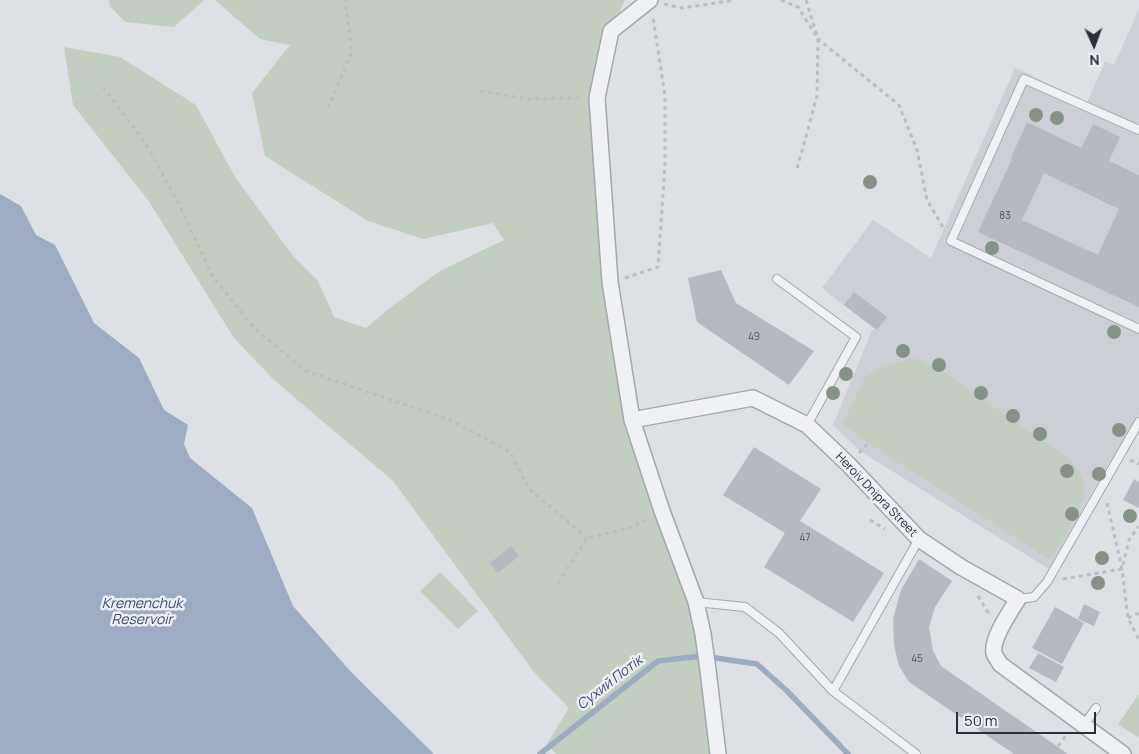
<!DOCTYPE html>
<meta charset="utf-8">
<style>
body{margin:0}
#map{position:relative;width:1139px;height:754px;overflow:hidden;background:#dde0e5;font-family:Manrope,sans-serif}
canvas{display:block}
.north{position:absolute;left:1069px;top:20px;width:50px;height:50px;-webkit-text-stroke:4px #eceff3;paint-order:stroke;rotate:178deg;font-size:14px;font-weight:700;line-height:20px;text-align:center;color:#282e3a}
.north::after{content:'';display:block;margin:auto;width:18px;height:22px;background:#282e3a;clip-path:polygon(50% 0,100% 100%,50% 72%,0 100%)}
.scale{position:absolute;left:956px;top:712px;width:140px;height:22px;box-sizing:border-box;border:2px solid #282e3a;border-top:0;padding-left:6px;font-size:15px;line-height:18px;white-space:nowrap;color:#282e3a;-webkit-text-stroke:4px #eceff3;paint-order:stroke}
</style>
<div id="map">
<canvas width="1139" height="754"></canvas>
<div class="north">N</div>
<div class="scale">50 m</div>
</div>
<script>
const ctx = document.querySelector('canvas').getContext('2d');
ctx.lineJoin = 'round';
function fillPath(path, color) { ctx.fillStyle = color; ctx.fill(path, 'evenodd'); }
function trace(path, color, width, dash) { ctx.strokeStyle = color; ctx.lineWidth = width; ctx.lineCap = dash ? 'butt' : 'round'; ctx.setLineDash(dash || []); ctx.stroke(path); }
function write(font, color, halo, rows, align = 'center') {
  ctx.font = font + ' Manrope,sans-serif'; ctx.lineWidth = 5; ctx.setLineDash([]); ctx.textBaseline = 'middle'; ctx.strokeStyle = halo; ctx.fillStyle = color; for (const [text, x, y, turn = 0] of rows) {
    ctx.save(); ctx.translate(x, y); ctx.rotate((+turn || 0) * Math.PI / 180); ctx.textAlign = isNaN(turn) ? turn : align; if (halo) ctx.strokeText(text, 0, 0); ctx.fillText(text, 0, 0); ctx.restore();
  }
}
fillPath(new Path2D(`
 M 1139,9 L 1139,414 L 1097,483 L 1049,569 L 860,451 L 833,425 L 872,330 L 876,330 L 822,288 L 873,220 L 931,258 L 1015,68 L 1087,102 L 1105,62 L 1114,65 Z`), '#cccfd6');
fillPath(new Path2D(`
 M 109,0 L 204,0 L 174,27 L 125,22 L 110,6 Z
 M 215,0 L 625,0 L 611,31 L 597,98 L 632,420 L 696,602 L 718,754 L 556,754 L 547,744 L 569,708 L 534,672 L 393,481 L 273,379 L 234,338 L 148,200 L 73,105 L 64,47 L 120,57 L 196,105 L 235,177 L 293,256 L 318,281 L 334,317 L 366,328 L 395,304 L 440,271 L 504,240 L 493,223 L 423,239 L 368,221 L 265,156 L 252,93 L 290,45 L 260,39 Z
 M 914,358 L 945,373 L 1071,460 C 1075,466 1081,473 1083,480 C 1090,500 1061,543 1050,560 L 868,443 L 842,424 L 865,377 L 883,367 Z
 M 440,572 L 478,611 L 458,629 L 420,591 Z
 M 1139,694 L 1139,738 L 1118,724 Z`), '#c2cebf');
fillPath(new Path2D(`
 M 0,194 L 21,206 L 36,235 L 55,245 L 94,323 L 139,358 L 164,410 L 188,425 L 184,444 L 190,458 L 252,508 L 293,606 L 351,672 L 434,754 L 0,754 Z`), '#9cacc2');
trace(new Path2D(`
 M 540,754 L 658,661 L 702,656 L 757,664 L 786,690 L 848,754`), '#9cacc2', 5.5);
fillPath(new Path2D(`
 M 1027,122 L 1081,148 L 1093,124 L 1120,137 L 1109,161 L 1139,175 L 1139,307 L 978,232 L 1012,159 L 1011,158 ZM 1044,173 L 1119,209 L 1098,255 L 1022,220 Z
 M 721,270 L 736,303 L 814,351 L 789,385 L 697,322 L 688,278 Z
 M 854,292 L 887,317 L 877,330 L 844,305 Z
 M 754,447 L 821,489 L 800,521 L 884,573 L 853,622 L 764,567 L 785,533 L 723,495 Z
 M 1134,479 L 1139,482 L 1139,508 L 1123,500 Z
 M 511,546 L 519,556 L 498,573 L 490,563 Z
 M 919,559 L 952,581 L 935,607 L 929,627 L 933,651 L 941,666 L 1068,754 L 1014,754 L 909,682 L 899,666 L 894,645 L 893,619 L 901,590 Z
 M 1084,604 L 1100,612 L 1094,626 L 1078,619 Z
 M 1055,607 L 1084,623 L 1062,664 L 1032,648 Z
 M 1038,653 L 1064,667 L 1056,682 L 1029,668 Z`), '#b5b9c1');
const lane = new Path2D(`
 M 1139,130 L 1024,79 L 951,241 L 1139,329
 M 777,279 L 856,337 L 807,425
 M 1018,599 L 1034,597 L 1047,582 L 1139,422
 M 696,602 L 745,607 L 779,633 L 833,691 L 916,754
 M 833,691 L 919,539
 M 1084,725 L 1096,708`);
const street = new Path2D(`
 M 650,0 L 611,31 L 597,98 L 610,282 L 632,420 L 662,511 L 696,602 L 703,634 L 708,670 L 718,754
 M 632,420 L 753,398 L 807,425 L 849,465 L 919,539 L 961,567 L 1018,599 C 1010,612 991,639 994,653 C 995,657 999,661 1000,664 L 1123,754`);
trace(lane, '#a3a7ae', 10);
trace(street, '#a3a7ae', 18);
trace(new Path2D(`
 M 781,0 L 798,7 L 818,39 L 817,96 L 797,169
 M 806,0 L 818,39 L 899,105 L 917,150 L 927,200 L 943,227
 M 664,4 L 682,8 L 735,0
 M 103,87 L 144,141 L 178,202 L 213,277 L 255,329 L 306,371 L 450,420 L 510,452 L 529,489 L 587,538
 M 480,91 L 528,99 L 581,98
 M 328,108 L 352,52 L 345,0
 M 625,278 L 658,267 L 665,165 L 665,96 L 653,17
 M 859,453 L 868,443
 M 1130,460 L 1139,464
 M 1107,503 L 1122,569 L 1128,618 L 1139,640
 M 870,520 L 885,529
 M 1063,579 L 1122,569 L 1129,540 L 1139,526
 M 558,583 L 587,538 L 630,528 L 648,519
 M 978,596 L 989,614
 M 1128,618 L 1139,613
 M 1058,746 L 1067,734`), '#bbbec4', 3, [4, 4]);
trace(lane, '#eff1f4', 8);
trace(street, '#eff1f4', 15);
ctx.fillStyle = '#849385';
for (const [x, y] of [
 [1036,115],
 [1057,118],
 [870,182],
 [992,248],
 [1114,332],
 [903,351],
 [939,365],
 [846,374],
 [833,393],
 [981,393],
 [1013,416],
 [1119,430],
 [1040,434],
 [1067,471],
 [1099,474],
 [1072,514],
 [1130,516],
 [1102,558],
 [1098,583]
]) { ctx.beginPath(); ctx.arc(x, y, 7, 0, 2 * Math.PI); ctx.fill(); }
write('10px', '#4b515c', null, [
 ["83",1005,216],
 ["49",754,337],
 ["47",805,538],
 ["45",917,659]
]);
write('12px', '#282e3a', '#eceff3', [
 ["Heroiv Dnipra Street",876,495,46]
]);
write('italic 14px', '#374b69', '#eceff3', [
 ["Kremenchuk",142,604],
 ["Reservoir",142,620],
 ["Сухий Потік",610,683,-38]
]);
</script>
